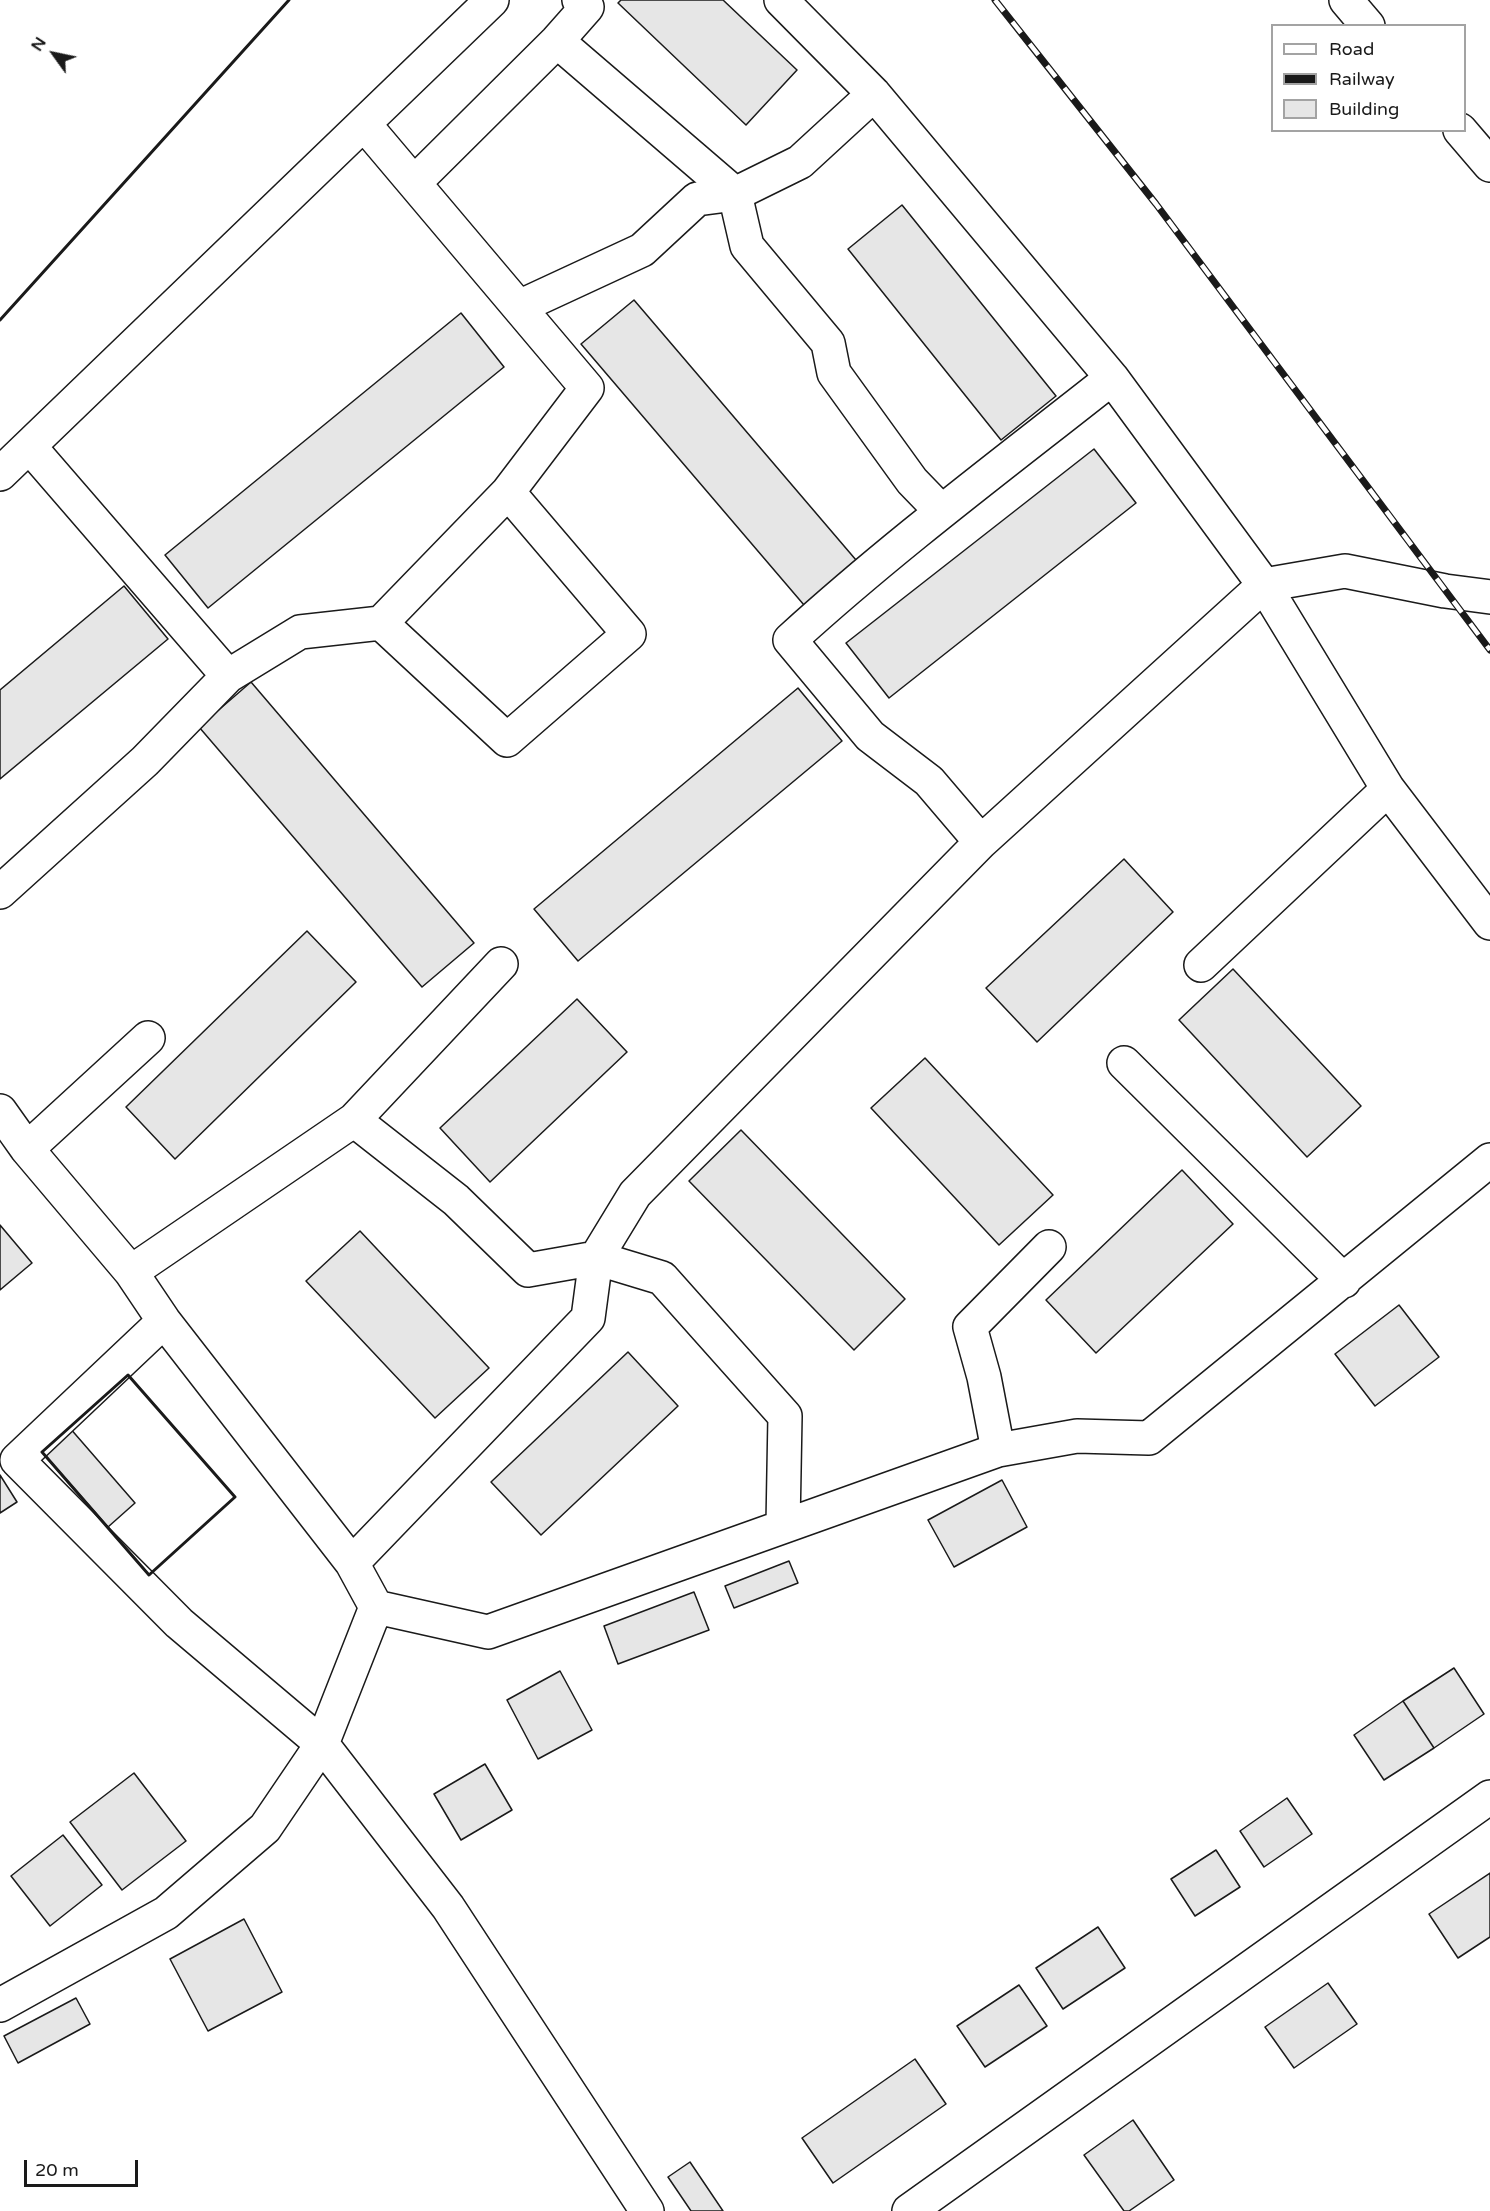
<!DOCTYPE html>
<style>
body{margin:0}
#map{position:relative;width:1490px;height:2211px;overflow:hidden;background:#fff;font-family:"Varela Round",sans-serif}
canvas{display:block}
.legend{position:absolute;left:1271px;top:24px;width:195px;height:108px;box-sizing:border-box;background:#fff;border:2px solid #a3a3a3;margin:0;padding:8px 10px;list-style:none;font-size:18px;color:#1a1a1a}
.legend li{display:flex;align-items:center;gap:12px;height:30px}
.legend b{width:30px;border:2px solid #a3a3a3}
.north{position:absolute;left:24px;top:24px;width:60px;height:60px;-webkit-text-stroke:4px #fff;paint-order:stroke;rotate:303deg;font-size:16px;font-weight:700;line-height:24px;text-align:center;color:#1a1a1a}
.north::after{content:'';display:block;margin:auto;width:21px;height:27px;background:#1a1a1a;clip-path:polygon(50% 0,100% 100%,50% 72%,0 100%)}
.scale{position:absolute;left:24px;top:2160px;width:114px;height:27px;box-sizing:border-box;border:3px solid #1a1a1a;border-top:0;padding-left:8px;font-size:18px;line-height:21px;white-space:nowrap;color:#1a1a1a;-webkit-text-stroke:4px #fff;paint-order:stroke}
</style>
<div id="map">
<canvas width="1490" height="2211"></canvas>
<ul class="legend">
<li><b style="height:8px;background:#fff"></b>Road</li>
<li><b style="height:8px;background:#1a1a1a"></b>Railway</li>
<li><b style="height:16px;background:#e6e6e6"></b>Building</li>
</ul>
<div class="north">N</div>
<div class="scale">20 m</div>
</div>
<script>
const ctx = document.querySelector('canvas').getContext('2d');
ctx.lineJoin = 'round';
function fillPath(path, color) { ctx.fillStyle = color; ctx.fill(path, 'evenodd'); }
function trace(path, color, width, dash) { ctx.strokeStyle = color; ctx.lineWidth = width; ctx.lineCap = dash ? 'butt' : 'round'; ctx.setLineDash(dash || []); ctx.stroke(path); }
const building = new Path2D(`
 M 621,0 L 723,0 L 797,70 L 746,125 L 618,3 Z
 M 902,205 L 1056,396 L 1001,440 L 848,249 Z
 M 634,300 L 856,560 L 804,605 L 581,344 Z
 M 461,313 L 504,367 L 208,608 L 165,555 Z
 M 1094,449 L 1136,503 L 889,698 L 846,643 Z
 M 124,586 L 168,639 L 0,779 L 0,690 Z
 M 251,682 L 474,943 L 422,987 L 199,727 Z
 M 798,688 L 842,741 L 578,961 L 534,909 Z
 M 1124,859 L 1173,912 L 1037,1042 L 986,988 Z
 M 307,931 L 356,982 L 175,1159 L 126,1107 Z
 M 1233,969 L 1361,1106 L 1307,1157 L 1179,1020 Z
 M 577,999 L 627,1052 L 490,1182 L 440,1128 Z
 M 925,1058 L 1053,1195 L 999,1245 L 871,1108 Z
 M 741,1130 L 905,1299 L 854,1350 L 689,1181 Z
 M 1182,1170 L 1233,1224 L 1096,1353 L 1046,1300 Z
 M 0,1225 L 32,1263 L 0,1290 Z
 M 360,1231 L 489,1368 L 435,1418 L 306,1281 Z
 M 1399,1305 L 1439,1357 L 1375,1406 L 1335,1354 Z
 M 628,1352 L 678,1406 L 541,1535 L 491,1482 Z
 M 69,1427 L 135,1503 L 108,1527 L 42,1452 Z
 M 0,1475 L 17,1502 L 0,1513 Z
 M 1002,1480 L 1027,1527 L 954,1567 L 928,1520 Z
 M 789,1561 L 798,1583 L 734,1608 L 725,1586 Z
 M 694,1592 L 709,1630 L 618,1664 L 604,1626 Z
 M 1454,1668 L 1484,1714 L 1434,1748 L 1403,1701 Z
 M 560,1671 L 592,1730 L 538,1759 L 507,1700 Z
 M 1403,1701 L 1434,1748 L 1384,1780 L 1354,1735 Z
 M 485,1764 L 512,1810 L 461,1840 L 434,1794 Z
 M 134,1773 L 186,1841 L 122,1890 L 70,1822 Z
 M 1287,1798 L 1312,1834 L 1264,1867 L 1240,1831 Z
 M 63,1835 L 102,1885 L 50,1926 L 11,1876 Z
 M 1216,1850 L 1240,1887 L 1195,1916 L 1171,1879 Z
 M 1490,1873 L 1490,1937 L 1458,1958 L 1429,1914 Z
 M 244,1919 L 282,1992 L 208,2031 L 170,1959 Z
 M 1098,1927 L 1125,1968 L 1063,2009 L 1036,1968 Z
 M 1328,1983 L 1357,2024 L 1294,2068 L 1265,2027 Z
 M 1019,1985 L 1047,2026 L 985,2067 L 957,2026 Z
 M 76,1998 L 90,2024 L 18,2063 L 4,2036 Z
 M 915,2059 L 946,2104 L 833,2183 L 802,2138 Z
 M 1133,2120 L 1174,2180 L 1129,2211 L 1124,2211 L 1084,2155 Z
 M 690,2162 L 723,2211 L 691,2211 L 668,2177 Z`);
fillPath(building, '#e6e6e6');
trace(building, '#1a1a1a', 1.5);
const minor = new Path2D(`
 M 781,0 L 874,94 L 1112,378 L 1264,585 L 1388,789 L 1490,923
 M 1346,0 L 1368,26
 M 557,41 L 735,194 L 747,246 L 828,343 L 834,373 L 912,481 L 941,511
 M 1460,130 L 1490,165
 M 414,183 L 557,41 L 587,7 L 579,0
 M 519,307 L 642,250 L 697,199 L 735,194 L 800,162 L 874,94
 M 29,446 L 228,676
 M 0,474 L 492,0
 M 381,623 L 507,740 L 629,634 L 508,492
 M 981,842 L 929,781 L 870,736 L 790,640 C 892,547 1003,464 1112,378
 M 0,892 L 145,761 L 228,676 L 300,632 L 381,623 L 508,492 L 587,388 L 364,124
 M 1201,965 L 1388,789
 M 1124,1063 L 1344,1281
 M 0,1111 L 27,1149 L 131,1272 L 164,1321 L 352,1563 L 376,1607 L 322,1744 L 265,1828 L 166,1913 L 0,2005
 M 354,1120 L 501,964
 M 27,1149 L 148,1038
 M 131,1272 L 354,1120 L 456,1200 L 528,1270 L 596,1258 L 635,1194 L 981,842 L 1264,585 L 1345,571 L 1445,591 L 1490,597
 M 164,1321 L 17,1460 L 179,1623 L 322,1744 L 448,1907 L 647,2211
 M 998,1450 L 984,1377 L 970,1327 L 1049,1247
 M 352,1563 L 588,1318 L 596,1258 L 662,1278 L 785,1416 L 783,1525
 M 376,1607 L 488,1632 L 998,1450 L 1077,1436 L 1149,1438 L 1490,1160
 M 909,2211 L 1490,1797`);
trace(minor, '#1a1a1a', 36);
trace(minor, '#fff', 33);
const rail = new Path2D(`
 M 995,0 L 1156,204 L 1490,650`);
trace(rail, '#1a1a1a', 7);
trace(rail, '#fff', 4.5, [14]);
trace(new Path2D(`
 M 0,320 L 289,0
 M 128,1375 L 235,1497 L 149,1575 L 42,1452 Z`), '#1a1a1a', 3);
</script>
